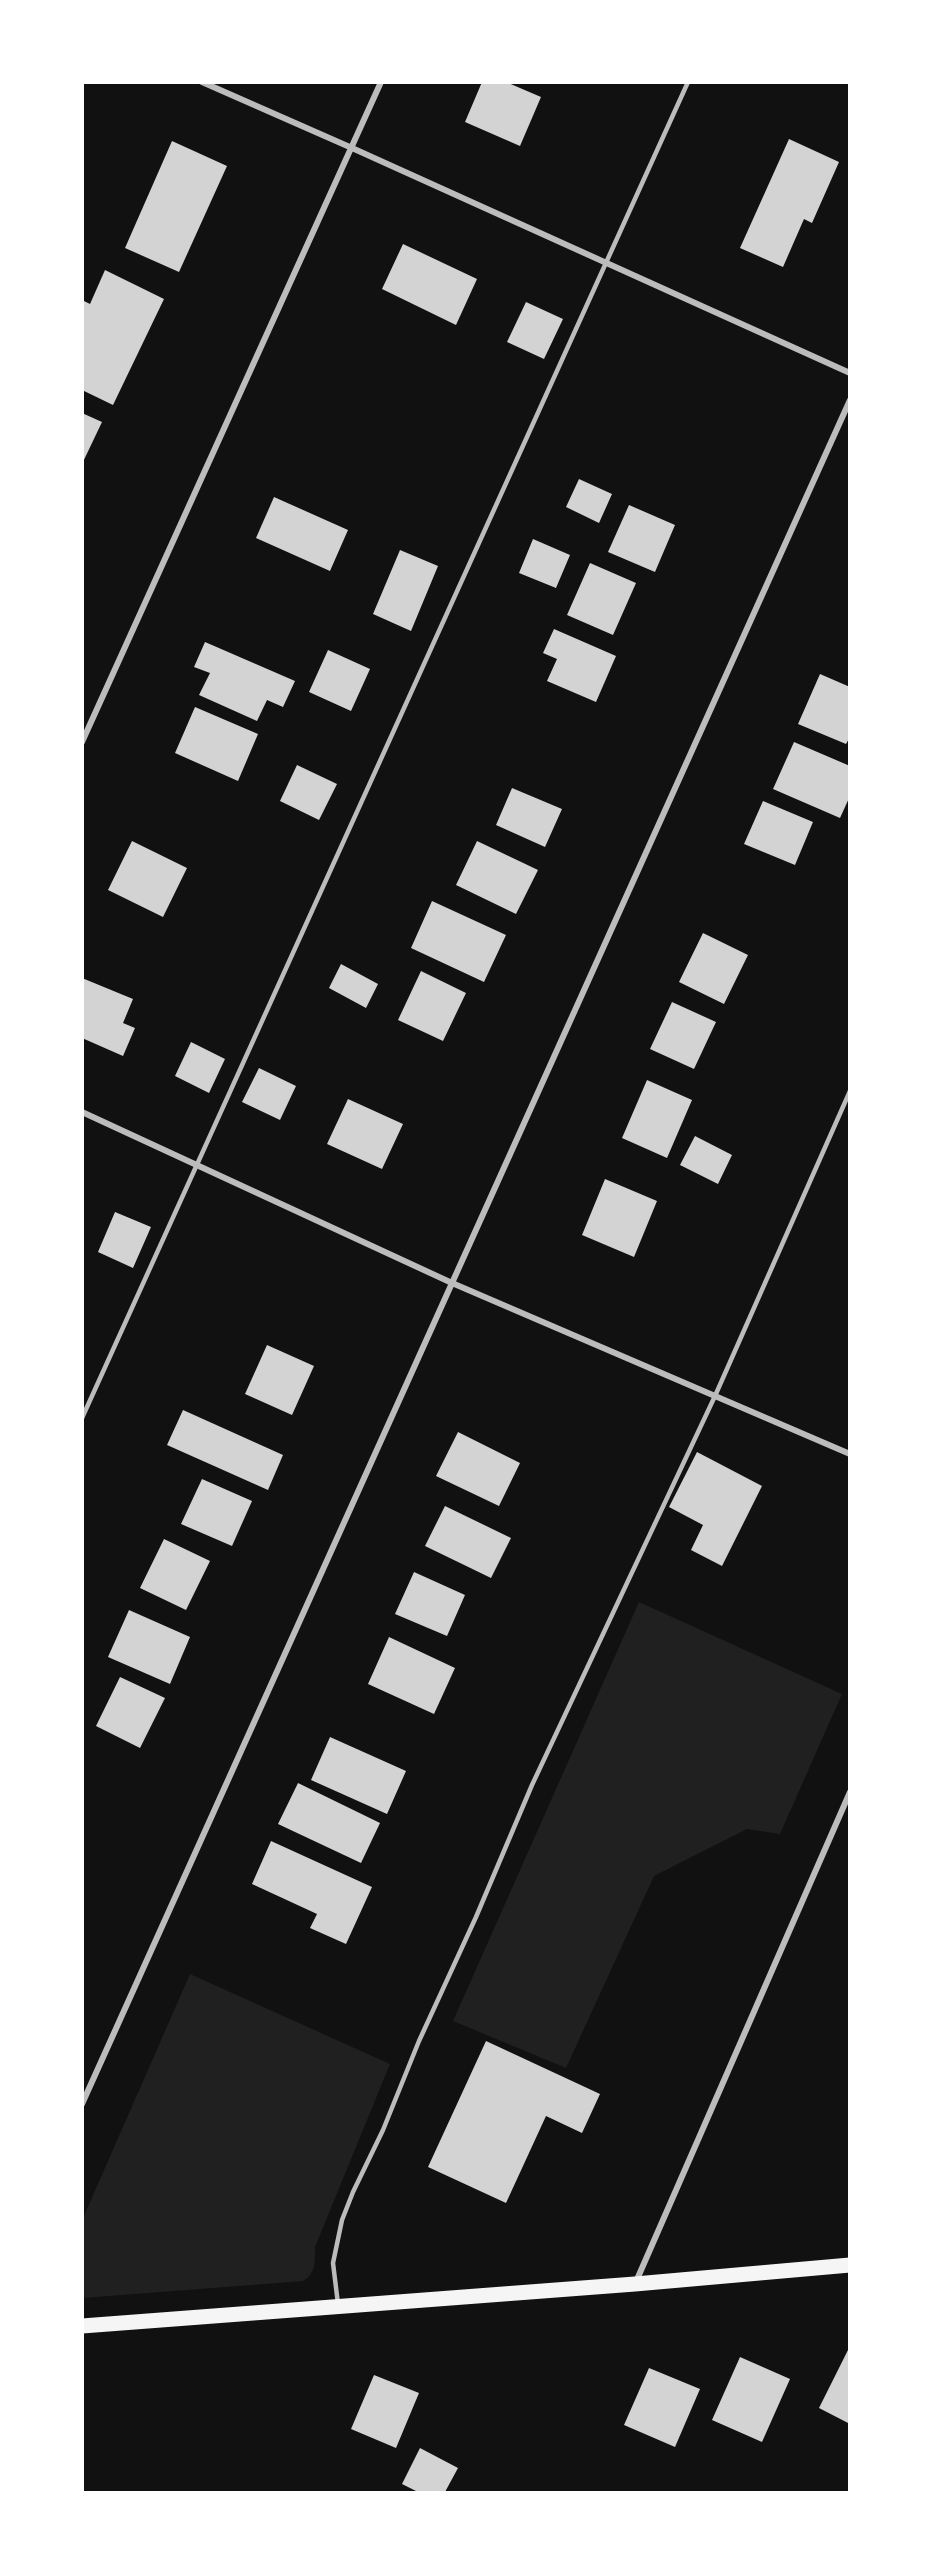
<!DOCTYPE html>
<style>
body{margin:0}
#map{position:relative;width:932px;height:2575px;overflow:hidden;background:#111;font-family:"DM Sans",sans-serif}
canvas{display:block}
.frame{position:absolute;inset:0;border:84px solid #fff;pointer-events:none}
</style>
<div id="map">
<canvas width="932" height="2575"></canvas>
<div class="frame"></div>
</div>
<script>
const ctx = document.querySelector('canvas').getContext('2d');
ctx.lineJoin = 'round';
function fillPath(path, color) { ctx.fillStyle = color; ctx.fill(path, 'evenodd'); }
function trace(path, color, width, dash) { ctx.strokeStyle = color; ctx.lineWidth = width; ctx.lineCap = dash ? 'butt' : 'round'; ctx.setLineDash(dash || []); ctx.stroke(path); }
fillPath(new Path2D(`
 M 639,1602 L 842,1694 L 780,1834 L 747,1829 L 654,1876 L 566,2068 L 453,2021 Z
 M 190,1974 L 390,2064 L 315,2247 C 315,2261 316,2274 303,2281 L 83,2298 L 83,2218 Z`), '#202020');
fillPath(new Path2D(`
 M 482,82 L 506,82 L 541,97 L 520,146 L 465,122 Z
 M 789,139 L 839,162 L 812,223 L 804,219 L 783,267 L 740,248 Z
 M 172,141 L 227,166 L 179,272 L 125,248 Z
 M 403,244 L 477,279 L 456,325 L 382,289 Z
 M 105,270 L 164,299 L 113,405 L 82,390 L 82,300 L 90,304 Z
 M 526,302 L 563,319 L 544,359 L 507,342 Z
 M 82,413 L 102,422 L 82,464 Z
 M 579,479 L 612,494 L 599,523 L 566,507 Z
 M 274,497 L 348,530 L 330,571 L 256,538 Z
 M 629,505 L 675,525 L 655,572 L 608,552 Z
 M 533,539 L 570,555 L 556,588 L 519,573 Z
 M 400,550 L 438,566 L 411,631 L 373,614 Z
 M 590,563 L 636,583 L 613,635 L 567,615 Z
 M 554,629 L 616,656 L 596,702 L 547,681 L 557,659 L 543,653 Z
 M 205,642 L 295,681 L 283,707 L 267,700 L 257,721 L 199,695 L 210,673 L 194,667 Z
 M 328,650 L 370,669 L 351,711 L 309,692 Z
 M 820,674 L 850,687 L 850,737 L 846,744 L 798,724 Z
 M 195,707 L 258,734 L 238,781 L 175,753 Z
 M 794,742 L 850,766 L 850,796 L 840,818 L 773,789 Z
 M 297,765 L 337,784 L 319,820 L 280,801 Z
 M 512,788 L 562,809 L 545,847 L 496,825 Z
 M 763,801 L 813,822 L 795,865 L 744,844 Z
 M 132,841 L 187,868 L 163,917 L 108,890 Z
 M 477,841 L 538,870 L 516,914 L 456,885 Z
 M 432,901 L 506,935 L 484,982 L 411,948 Z
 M 703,933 L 748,955 L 724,1004 L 679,982 Z
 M 341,964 L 378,984 L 366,1008 L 329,988 Z
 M 421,971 L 466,993 L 443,1041 L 398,1020 Z
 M 82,978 L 133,999 L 123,1023 L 135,1028 L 123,1056 L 82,1038 Z
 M 672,1002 L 716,1022 L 694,1069 L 650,1049 Z
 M 191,1042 L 225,1059 L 209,1093 L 175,1076 Z
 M 259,1068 L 296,1086 L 280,1120 L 242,1102 Z
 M 647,1080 L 692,1100 L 667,1158 L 622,1138 Z
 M 348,1099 L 403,1124 L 382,1169 L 327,1144 Z
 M 695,1136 L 732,1155 L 718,1184 L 680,1165 Z
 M 605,1179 L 657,1201 L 634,1257 L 582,1235 Z
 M 115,1212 L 151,1227 L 133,1268 L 98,1252 Z
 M 267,1345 L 314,1366 L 292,1415 L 245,1394 Z
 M 183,1410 L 283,1455 L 268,1490 L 167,1445 Z
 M 458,1432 L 520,1463 L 499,1506 L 436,1476 Z
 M 697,1452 L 762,1486 L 722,1566 L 691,1550 L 703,1525 L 669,1507 Z
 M 202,1479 L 252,1501 L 232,1546 L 181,1524 Z
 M 445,1506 L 511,1538 L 491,1578 L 425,1546 Z
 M 164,1539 L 210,1561 L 186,1610 L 140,1588 Z
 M 414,1572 L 465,1595 L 447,1636 L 395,1614 Z
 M 129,1610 L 190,1637 L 170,1684 L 108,1657 Z
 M 389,1637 L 455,1668 L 434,1714 L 368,1684 Z
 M 120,1677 L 165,1698 L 140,1748 L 96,1726 Z
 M 330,1737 L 406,1771 L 387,1814 L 311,1780 Z
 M 298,1783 L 380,1823 L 361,1863 L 278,1824 Z
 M 271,1841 L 372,1887 L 346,1944 L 310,1928 L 317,1914 L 252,1884 Z
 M 486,2041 L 600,2094 L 582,2133 L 546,2116 L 506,2203 L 428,2167 Z
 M 850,2346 L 850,2424 L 819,2408 Z
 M 740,2357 L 790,2379 L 762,2442 L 712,2420 Z
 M 649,2368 L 700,2389 L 675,2447 L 624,2425 Z
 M 374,2375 L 419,2393 L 396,2448 L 351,2429 Z
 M 420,2448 L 458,2468 L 445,2492 L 418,2492 L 402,2484 Z`), '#d3d3d3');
trace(new Path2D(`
 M 82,1418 L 688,82
 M 338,2304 L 333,2263 L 342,2220 L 353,2192 L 383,2130 L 419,2041 L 476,1917 L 532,1785 L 715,1396 L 850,1091`), '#bcbcbc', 4.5);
trace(new Path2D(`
 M 202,82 L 352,148 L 850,373
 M 82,742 L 381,82
 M 82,1112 L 452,1283 L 850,1454
 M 82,2104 L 850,400
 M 635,2284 L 850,1792`), '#bcbcbc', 6);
trace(new Path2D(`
 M 82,2326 L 635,2284 L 850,2265`), '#f5f5f5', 15);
</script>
